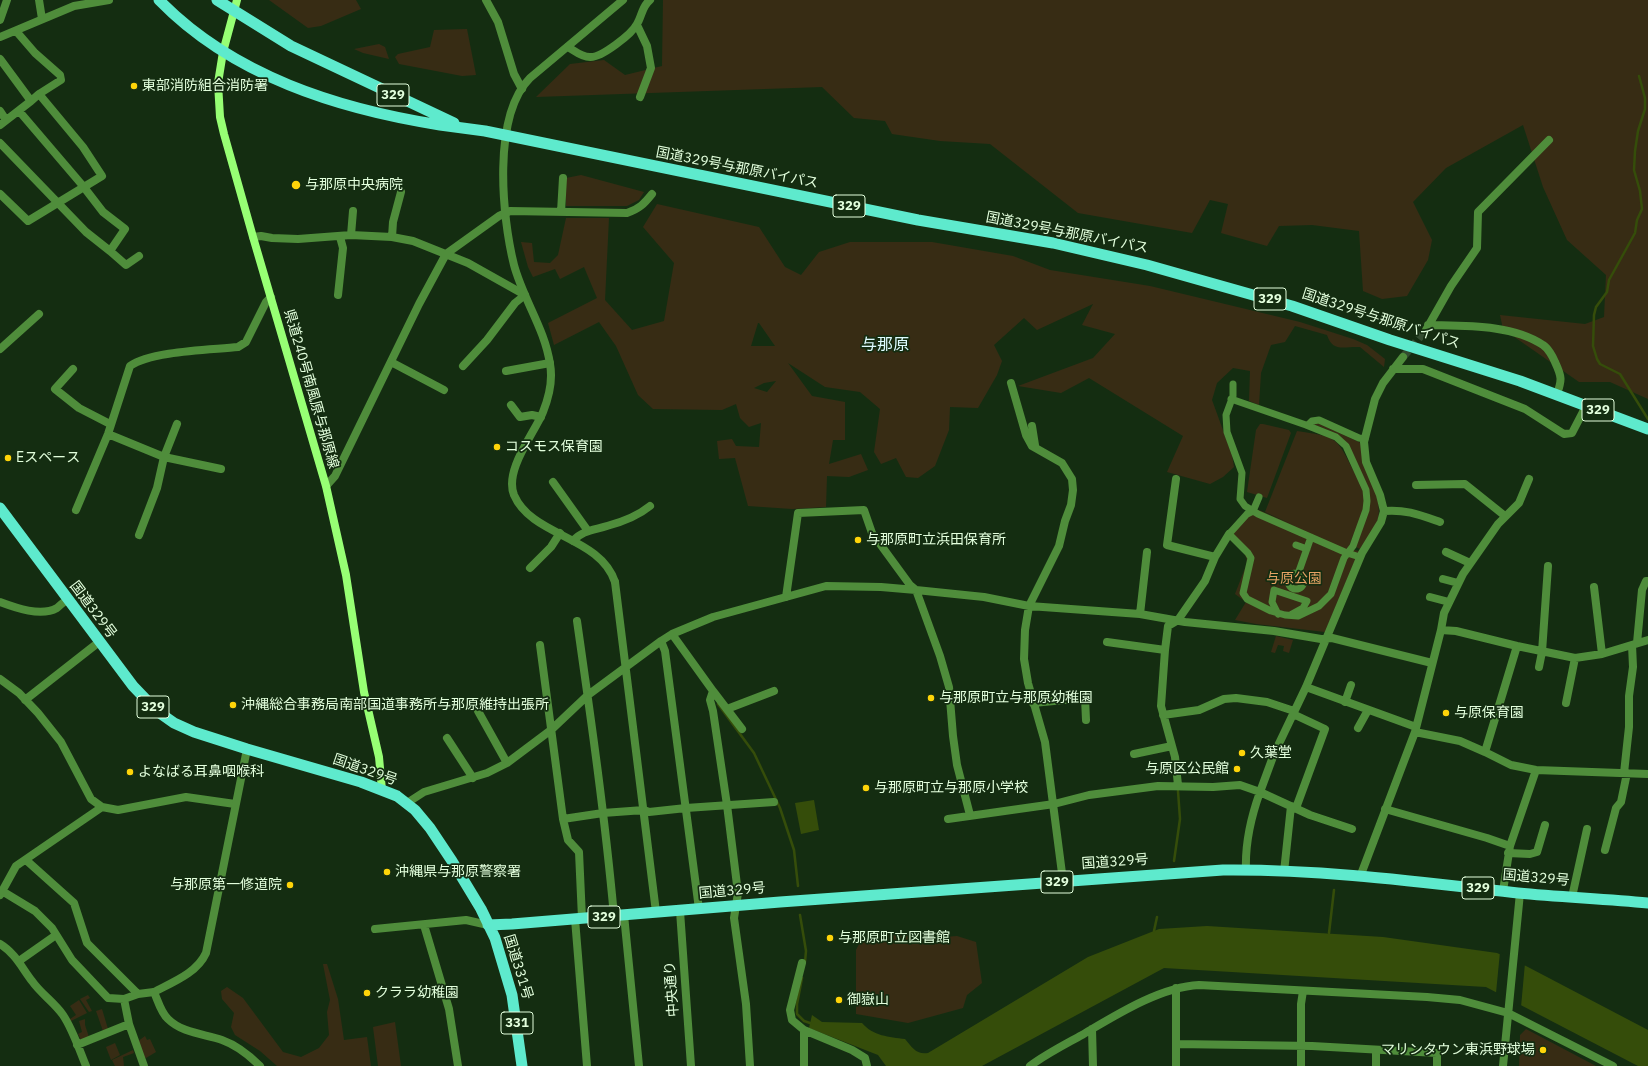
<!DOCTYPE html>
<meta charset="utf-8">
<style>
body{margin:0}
canvas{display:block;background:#142d11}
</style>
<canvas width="1648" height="1066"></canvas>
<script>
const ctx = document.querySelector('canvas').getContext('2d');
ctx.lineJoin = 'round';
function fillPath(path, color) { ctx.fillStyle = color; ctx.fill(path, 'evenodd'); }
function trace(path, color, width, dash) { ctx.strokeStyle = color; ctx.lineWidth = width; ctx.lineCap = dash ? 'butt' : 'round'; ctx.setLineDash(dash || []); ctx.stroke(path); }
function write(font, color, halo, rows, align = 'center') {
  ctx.font = font + ' "IBM Plex Sans","Noto Sans JP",sans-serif'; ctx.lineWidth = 3.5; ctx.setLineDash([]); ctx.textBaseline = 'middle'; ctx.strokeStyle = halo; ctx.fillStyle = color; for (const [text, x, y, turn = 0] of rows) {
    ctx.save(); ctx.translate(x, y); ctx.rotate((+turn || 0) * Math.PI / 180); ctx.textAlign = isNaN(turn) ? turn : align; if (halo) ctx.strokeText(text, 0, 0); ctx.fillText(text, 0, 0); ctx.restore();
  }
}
fillPath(new Path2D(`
 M 269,0 L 356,0 L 361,9 L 321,26 L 308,28 Z
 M 663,0 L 1648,0 L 1648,399 L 1610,382 L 1579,382 L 1503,329 L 1500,315 L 1585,324 L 1604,317 L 1606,275 L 1567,240 L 1543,187 L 1523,125 L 1446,168 L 1413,202 L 1432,240 L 1428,260 L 1407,296 L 1382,299 L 1363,291 L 1359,231 L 1312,225 L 1279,226 L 1267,246 L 1221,233 L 1228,204 L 1210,200 L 1192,233 L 1078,213 L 990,144 L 940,141 L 892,134 L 885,121 L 854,118 L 822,87 L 536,97 L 570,64 L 604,60 L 625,75 L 662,66 Z
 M 467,29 L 476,75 L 462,76 L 399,64 L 395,57 L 398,54 L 430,47 L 434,30 Z
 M 379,44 L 385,47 L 389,59 L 363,53 L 354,49 Z
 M 581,175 L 644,192 L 639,200 L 627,206 L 566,206 L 566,178 Z
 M 657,204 L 759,227 L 785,267 L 801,275 L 819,252 L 850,242 L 932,242 L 1013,256 L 1050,270 L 1150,286 L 1300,322 L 1353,339 L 1367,345 L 1385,359 L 1384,367 L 1360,347 C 1344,346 1333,353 1327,335 L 1295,326 L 1285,342 L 1271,345 L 1261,373 L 1259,405 L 1249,401 L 1250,371 L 1233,368 L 1217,383 L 1212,400 L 1232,455 L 1234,467 L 1223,477 L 1210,484 L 1167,472 L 1183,436 L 1089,378 L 1061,393 L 1018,386 L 1093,358 L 1115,334 L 1082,325 L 1093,304 L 1037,330 L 1024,318 L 994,345 L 1002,361 L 997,375 L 978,408 L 950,407 L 949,430 L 935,466 L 918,478 L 906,477 L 896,458 L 881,464 L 874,452 L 880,409 L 860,392 L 825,387 L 788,363 L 812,396 L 845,402 L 845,440 L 833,440 L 829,464 L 861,454 L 868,470 L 849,477 L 827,476 L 826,507 L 792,509 L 748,506 L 735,458 L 719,459 L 717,441 L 732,439 L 736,446 L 759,447 L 761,423 L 749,427 L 740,418 L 736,404 L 722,410 L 653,409 L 638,395 L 616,346 L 599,322 L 554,345 L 548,323 L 597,298 L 584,267 L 560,279 L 555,269 L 533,277 L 528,267 L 521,242 L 532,243 L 534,262 L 550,263 L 558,255 L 566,218 L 609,218 L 605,300 L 632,330 L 664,321 L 674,263 L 643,227 ZM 758,323 L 759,323 L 775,346 L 751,346 ZM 776,381 L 767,392 L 754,388 L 764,383 Z
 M 1318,423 L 1361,443 C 1366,461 1383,502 1378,519 C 1375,529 1366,540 1360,549 L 1356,547 L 1370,506 L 1370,497 L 1346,442 L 1337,434 L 1313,424 Z
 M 1260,424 L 1263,424 L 1289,430 L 1291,433 L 1267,498 L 1247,492 L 1256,430 Z
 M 1297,431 C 1335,437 1336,435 1353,470 C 1357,478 1364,487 1365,496 C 1366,509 1353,536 1348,549 L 1359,551 L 1325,632 L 1256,624 L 1235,620 L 1246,602 L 1235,594 L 1247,563 C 1247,551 1233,541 1226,533 L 1246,511 L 1259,510 L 1296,526 L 1265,512 Z
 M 1276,636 L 1293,640 L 1289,653 L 1283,651 L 1284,646 L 1278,645 L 1275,653 L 1271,652 Z
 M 907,934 L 909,940 L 957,936 L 976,942 L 982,983 L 967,995 L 963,1008 L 908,1023 L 856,1014 L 856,950 L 863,936 Z
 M 323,964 L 327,964 L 338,999 L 344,1040 L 367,1037 L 371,1066 L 277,1066 L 260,1051 L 235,1035 L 231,1027 L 234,1013 L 222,999 L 221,991 L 227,987 L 243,998 L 283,1052 L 301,1057 L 319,1048 L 329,1035 L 327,1012 L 330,1000 Z
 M 88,995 L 90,998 L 86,1000 L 92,1011 L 89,1012 L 80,999 Z
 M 79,1000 L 87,1013 L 71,1021 L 70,1019 L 76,1015 L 70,1006 Z
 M 102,1009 L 108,1029 L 103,1031 L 96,1011 Z
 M 85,1019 L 85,1025 L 89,1037 L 81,1040 L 78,1034 L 82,1032 L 79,1021 Z
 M 395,1022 L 401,1066 L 378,1066 L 373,1027 Z
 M 1526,1029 L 1596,1066 L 1519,1066 L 1520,1035 Z
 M 145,1036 L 147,1040 L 150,1039 L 156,1052 L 146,1058 L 144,1057 L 137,1042 Z
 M 115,1043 L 120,1055 L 111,1060 L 106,1047 Z
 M 133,1050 L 134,1053 L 123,1057 L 124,1066 L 115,1066 L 112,1060 Z`), '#372c14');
fillPath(new Path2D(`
 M 814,800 L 819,830 L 801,834 L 795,803 Z
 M 1207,926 L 1383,937 L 1497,953 L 1526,966 L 1648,1030 L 1648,1066 L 1638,1066 L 1486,987 L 1164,968 L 982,1066 L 886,1066 L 878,1055 L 809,1028 L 812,1015 L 822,1022 L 862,1023 C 873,1036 889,1037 905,1039 C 912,1047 916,1055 928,1053 L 1088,957 L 1159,929 Z`), '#354d0a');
fillPath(new Path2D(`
 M 1500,952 L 1525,963 L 1521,1007 L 1496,993 Z`), '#142d11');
trace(new Path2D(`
 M 1639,76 L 1645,98 L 1645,109 L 1638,131 L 1635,151 L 1634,170 L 1640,191 L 1642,209 L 1637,220 L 1635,233 L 1609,280 L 1607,292 L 1596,307 L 1594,315 L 1593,346 L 1597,359 L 1600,364 L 1620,374 L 1648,419
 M 718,704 L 754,753 L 780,808 L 794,850 L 798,886
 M 1174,861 L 1180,819 L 1178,791
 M 800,915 L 806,951 L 805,962
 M 1154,931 L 1157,917
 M 1329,933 L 1334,890
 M 802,978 L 797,1004 L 797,1014 L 804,1021 L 810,1023`), '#354d0a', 2.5);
trace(new Path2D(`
 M 1403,357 L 1426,330`), '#334c30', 8, [8, 4]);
trace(new Path2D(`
 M 1233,384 L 1233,396 L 1226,415 L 1227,432 L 1242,473 L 1240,499 L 1245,506 L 1258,514 L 1347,553 L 1360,557
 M 1231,399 L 1306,425 L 1336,437 L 1346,446 L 1366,490 L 1367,501 L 1366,510 L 1353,546 L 1344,558 L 1331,594 L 1319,606 L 1298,616 L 1285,615 L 1271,611 L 1247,599 L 1243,593 L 1251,558 L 1248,553 L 1229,534 L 1247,514 L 1253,511 L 1259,497
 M 1308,425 L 1312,421 L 1319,420 L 1359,438 L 1365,439
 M 1296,545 L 1307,549
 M1288 581a8 8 0 1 1 16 0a8 8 0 1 1-16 0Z
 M 1298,574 L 1311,537
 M 1278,614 L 1272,602 L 1274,590 L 1307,601 L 1303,608 L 1292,614`), '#4f8d3b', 7);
trace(new Path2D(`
 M 39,0 L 42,19
 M 486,0 L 498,22 L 514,74 L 522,89
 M 0,20 L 7,0
 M 637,25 L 647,46 L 651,68 L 640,97
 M 16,31 L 35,53 L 60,75 L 61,80 L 39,94
 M 0,37 L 74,6 L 109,0
 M 568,47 C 575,51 581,57 590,57 C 601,58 632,34 637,24 C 642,16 642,6 650,0
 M 0,59 L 31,101 L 0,125
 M 0,111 L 6,120
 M 0,143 L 86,232 L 110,251 L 125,229 L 103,212 L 83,186 L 19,111
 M 0,194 L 28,221 L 102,176 L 83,147 L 39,94 L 31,101
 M 561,212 L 563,178
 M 351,235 L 353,211
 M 253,237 L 261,236 L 272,238 L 298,239 L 351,235 L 392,237 L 413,241 L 468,263 L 525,295 L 515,303 L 487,340 L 463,366
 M 392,237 L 393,222 L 401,192
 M 110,251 L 126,265 L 139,256
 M 338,295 L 343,248 L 340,237
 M 1428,325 C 1464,326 1512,324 1543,345 C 1548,348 1553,357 1555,362 C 1562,377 1562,380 1557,394
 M 1426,330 L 1451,286 L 1477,248 L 1478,212 L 1549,140
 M 0,349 L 39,314
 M 391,362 L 444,390
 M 73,369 L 55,389 L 79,408 L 110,424
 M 1393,369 L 1423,369 L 1525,409 L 1564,434 L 1572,433 L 1586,406
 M 506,371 L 550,363
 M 1011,383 L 1026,435 L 1032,446 L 1062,463 L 1072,479 L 1073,490 L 1071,505 L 1065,521 L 1059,546 L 1029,606 L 1025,630 L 1024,659 L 1028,683 L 1045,742 L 1063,881
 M 511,405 L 520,417 L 532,415 L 541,417
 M 177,424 L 164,457 L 221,469
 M 1032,426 L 1035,445
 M 108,434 L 164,457 L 157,488 L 139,535
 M 1176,479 L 1167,545 L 1215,557 L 1205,581 L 1178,620 L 1168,626 L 1165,650 L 1161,706 L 1175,757 L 1178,785
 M 553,482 L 588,531
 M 1416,485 L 1465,484 L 1505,516
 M 326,486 L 335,476 L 419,304 L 446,254 L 499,216 L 510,211 L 627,213 C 639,209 644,204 652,194
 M 76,510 L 108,434 L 130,366 C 151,351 210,350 238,347 L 246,342 L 266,302 L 271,297
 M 1384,511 C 1405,509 1420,515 1440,522
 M 573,541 C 582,530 595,530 607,526 C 622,522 639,515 650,506
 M 1446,552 L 1470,563
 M 1215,557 L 1229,534
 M 530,568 L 551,547 L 560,533
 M 1443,579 L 1458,583
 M 615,582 L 656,912
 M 1594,587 L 1602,654
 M 786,597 L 798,513 L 864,510 L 872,533 L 910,585 L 916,590 L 940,656 L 949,687 L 953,736 L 957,765 L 970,815
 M 1430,597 L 1449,602
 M 0,602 C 16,608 41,617 57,608 C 60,605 64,602 67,600
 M 1140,614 L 1147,552
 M 577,621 C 591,719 605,817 614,916
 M 1441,630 L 1444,613 L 1463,574 L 1498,524 L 1519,503 L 1529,479
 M 672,634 L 713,691 L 710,700 L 713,711 L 727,805 L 738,893 L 734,918 L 746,1004 L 750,1066
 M 661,641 L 665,651 L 699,909
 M 1107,642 L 1165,650
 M 1637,643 L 1642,590 L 1646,581 L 1648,581
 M 540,645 L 563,819 L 568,840 L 579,852 L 582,918
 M 1517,646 L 1485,752 L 1511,765 L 1536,770 L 1648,774
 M 1539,667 L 1542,652 L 1548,566
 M 0,679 L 19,693 L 38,713 L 61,742 L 91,799 L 102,807 L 118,810 L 186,797 L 235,804
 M 1306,687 L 1416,727
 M 713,691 L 742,729
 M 25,700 L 99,642
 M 1345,702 L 1351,685
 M 1033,703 L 1085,698 L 1086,720
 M 1566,703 L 1575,658
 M 727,709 L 774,691
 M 478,711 L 507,763
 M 1293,714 L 1325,729 L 1296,808
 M 1163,715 L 1199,710 L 1224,699 L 1236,698 L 1267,702 L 1294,711
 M 1358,728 L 1368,710
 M 1415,732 L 1460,741 L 1485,752
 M 447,738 L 473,778
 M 1134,754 L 1172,746
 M 1624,773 L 1629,727 L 1629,696 L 1633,667 L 1632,645
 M 407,803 L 424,792 L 487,773 L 507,763 L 551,730 L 588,695 L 661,641 L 672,634 L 713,617 L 826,586 L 881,587 L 916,590 L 984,597 L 1029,606 L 1140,614 L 1185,622 L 1274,631 L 1321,639 L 1332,638 L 1432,663
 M 1385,809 L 1487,838 L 1510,846
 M 563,819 L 603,813 L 644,810 L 649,812 L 686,808 L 774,802
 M 948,819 L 1054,804 L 1089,795 L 1158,786 L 1213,787 L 1240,785 L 1260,792 L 1274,754 L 1306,687 L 1362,553 L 1381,522 L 1384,511 L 1380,495 L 1366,462 L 1364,442 L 1375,399 L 1383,383 L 1403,357
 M 1605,850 L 1616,808 L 1621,802 L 1627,773
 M 1508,853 L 1530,854 L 1537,852 L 1545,825
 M 26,860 L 74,903 L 87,943 L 138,994
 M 1246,870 C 1245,844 1251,817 1260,792 L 1310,815 L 1352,829
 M 1284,872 L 1291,806
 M 1360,877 L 1415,732 L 1441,630 L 1456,631 L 1517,646 L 1575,658 L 1602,654 L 1648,640
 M 2,891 L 35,911 L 52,928 L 72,960 L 108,998 L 124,999 L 138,994 L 154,992
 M 1503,891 L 1510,846 L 1536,770
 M 0,895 L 16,866 L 102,807
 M 1572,897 L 1587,829
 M 680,911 L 691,1066
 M 624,915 L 639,1066
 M 575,919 L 587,1066
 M 424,925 L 449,1009 L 458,1066
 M 375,929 L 466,920 L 488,925
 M 0,944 C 15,953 22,968 32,981 C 41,994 54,1002 63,1015 C 73,1030 79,1049 86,1066
 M 19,961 L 56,935
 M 802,963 L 790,1010 L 792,1020 L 804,1030 L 852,1050 L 865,1058 L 867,1066
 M 124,999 L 129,1024 L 144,1066
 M 77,1045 L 129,1024
 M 1376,1050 L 1376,1066
 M 804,1066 L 804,1030`), '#4f8d3b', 8);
trace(new Path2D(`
 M 615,582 C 600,536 532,537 514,495 C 504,470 534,434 543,412 C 549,397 553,380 550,364 C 545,329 523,299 514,265 C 502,217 492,116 530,78 L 623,0
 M 247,749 L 206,953 C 197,973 173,982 154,992 C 158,1001 161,1013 168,1019 C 182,1033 204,1034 222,1040 C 236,1045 249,1055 260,1066
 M 1176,988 L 1176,1066
 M 1092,1029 L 1093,1066
 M 1176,1044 L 1312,1046 L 1437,1053 L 1437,1066
 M 1030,1066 C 1046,1054 1064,1045 1082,1035 C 1116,1015 1160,987 1199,985 L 1427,997 L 1460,1000 L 1508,1013 L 1613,1066
 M 1301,1066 L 1301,1004 L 1303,991
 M 1503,1066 L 1520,893`), '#4f8d3b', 8);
trace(new Path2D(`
 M 237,0 L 223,52 L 218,83 L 220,117 L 224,134 L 253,237 L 326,486 L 346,575 L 364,692 L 379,757 L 382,790`), '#97ff74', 8);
trace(new Path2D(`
 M 159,0 C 233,76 338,109 440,125 C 455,127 470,129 485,131 L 918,220 L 1053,243 L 1147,265 L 1292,306 L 1390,340 L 1520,381 L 1648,429
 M 217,0 L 291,46 L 454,123
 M 0,508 L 133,686 L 157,711 L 174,723 L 194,732 L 247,749 L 361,782 L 397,796 L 415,810 L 430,828 L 452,861 L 481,909 L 495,938 L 512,995 L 522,1066
 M 488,925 L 512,924 L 780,902 L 1223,870 C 1321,869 1420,882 1518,893 C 1561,897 1605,899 1648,903`), '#5eeacd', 11);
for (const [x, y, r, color] of [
 [134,86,4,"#ffd409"],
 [296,185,5,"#ffd409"],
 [497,447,4,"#ffd409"],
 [8,458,4,"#ffd409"],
 [858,540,4,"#ffd409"],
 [931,698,4,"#ffd409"],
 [233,705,4,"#ffd409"],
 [1446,713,4,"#ffd409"],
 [1242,753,4,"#ffd409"],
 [1237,769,4,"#ffd409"],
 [130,772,4,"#ffd409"],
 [866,788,4,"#ffd409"],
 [387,872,4,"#ffd409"],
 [290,885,4,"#ffd409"],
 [830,938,4,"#ffd409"],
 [367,993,4,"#ffd409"],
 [839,1000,4,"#ffd409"],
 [1543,1050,4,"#ffd409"]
]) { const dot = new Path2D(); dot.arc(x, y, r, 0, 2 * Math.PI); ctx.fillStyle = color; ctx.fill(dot); trace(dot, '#142d11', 1.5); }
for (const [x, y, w] of [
 [393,95,32],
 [849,206,32],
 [1270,299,32],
 [1598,410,32],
 [153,707,32],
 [1057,882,32],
 [1478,888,32],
 [604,917,32],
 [517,1023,32]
]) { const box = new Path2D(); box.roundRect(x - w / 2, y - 11, w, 22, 3); ctx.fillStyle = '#142d11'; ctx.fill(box); trace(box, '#e3ffdd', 1); }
write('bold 13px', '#e3ffdd', null, [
 ["329",393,95],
 ["329",849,206],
 ["329",1270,299],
 ["329",1598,410],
 ["329",153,707],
 ["329",1057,882],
 ["329",1478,888],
 ["329",604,917],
 ["331",517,1023]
]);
write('14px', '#e3ffdd', '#142d11', [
 ["東部消防組合消防署",142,86],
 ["与那原中央病院",305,185],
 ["コスモス保育園",505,447],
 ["Eスペース",16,458],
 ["与那原町立浜田保育所",866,540],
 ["与那原町立与那原幼稚園",939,698],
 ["沖縄総合事務局南部国道事務所与那原維持出張所",241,705],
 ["与原保育園",1454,713],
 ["久葉堂",1250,753],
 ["与原区公民館",1229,769,"right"],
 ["よなばる耳鼻咽喉科",138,772],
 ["与那原町立与那原小学校",874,788],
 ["沖縄県与那原警察署",395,872],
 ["与那原第一修道院",282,885,"right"],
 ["与那原町立図書館",838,938],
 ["クララ幼稚園",375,993],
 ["御嶽山",847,1000],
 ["マリンタウン東浜野球場",1535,1050,"right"]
], 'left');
write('14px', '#e3ffdd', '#142d11', [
 ["国道329号与那原バイパス",737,168,11],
 ["国道329号与那原バイパス",1067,233,11],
 ["国道329号与那原バイパス",1381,319,18],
 ["県道240号南風原与那原線",311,389,74],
 ["国道329号",93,610,53],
 ["国道329号",365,770,19],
 ["国道329号",1115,862,-4],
 ["国道329号",1536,878,5],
 ["国道329号",732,891,-5],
 ["国道331号",518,967,73],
 ["中央通り",672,989,-94]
]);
write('14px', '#e4a164', '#142d11', [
 ["与原公園",1294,579]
]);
write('16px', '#dffcff', '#142d11', [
 ["与那原",885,345]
]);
</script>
